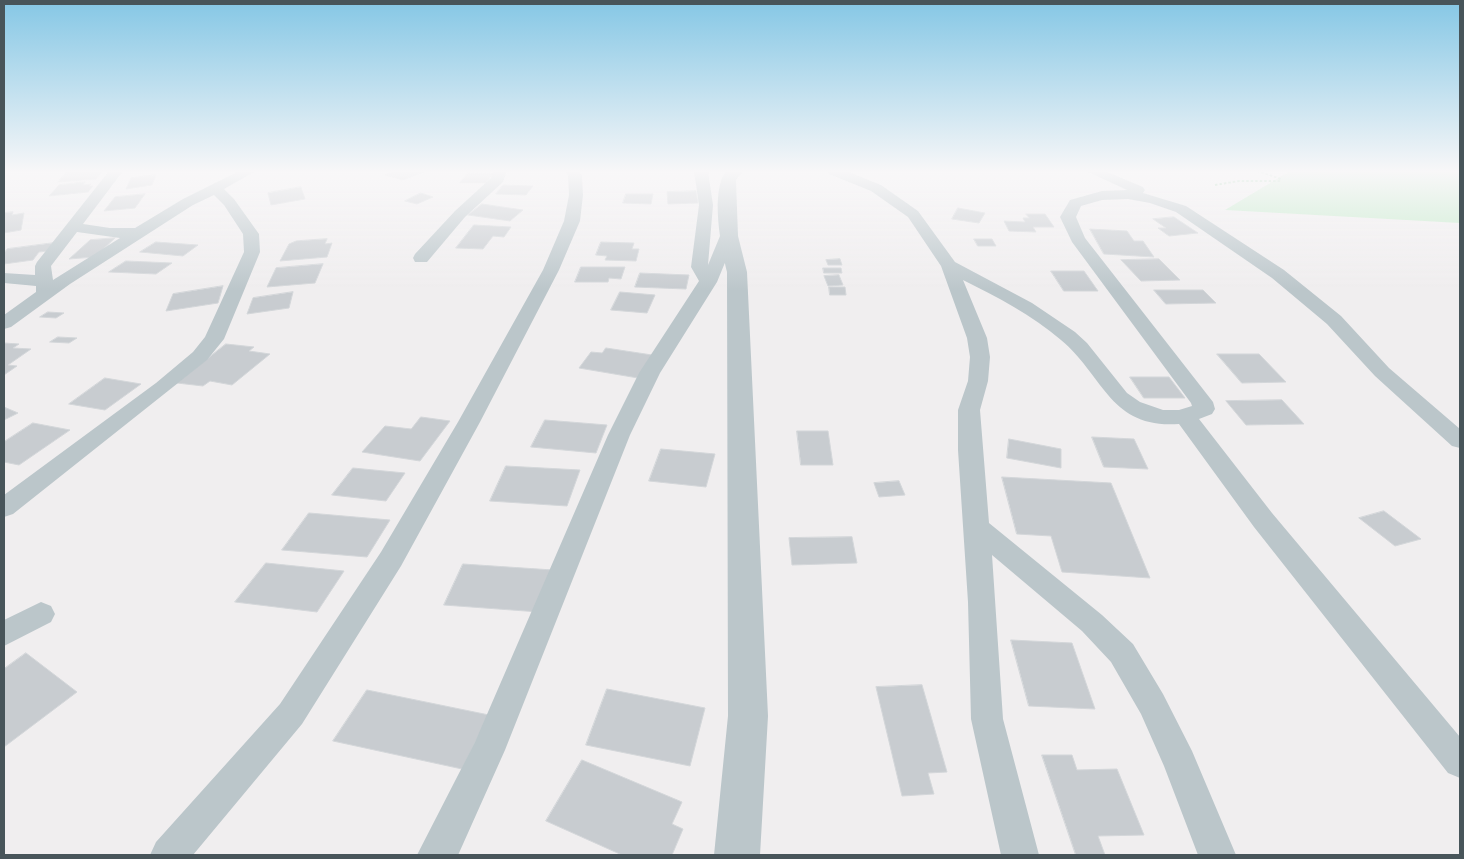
<!DOCTYPE html>
<style>
body{margin:0}
#map{position:relative;width:1464px;height:859px;overflow:hidden;background:#f0eeef;font-family:"Fira Sans Condensed",sans-serif}
canvas{display:block}
.frame{position:absolute;inset:0;border:5px solid #48555a;pointer-events:none}
</style>
<div id="map">
<canvas width="1464" height="859"></canvas>
<div class="frame"></div>
</div>
<script>
const ctx = document.querySelector('canvas').getContext('2d');
ctx.lineJoin = 'round';
function fillPath(path, color) { ctx.fillStyle = color; ctx.fill(path, 'evenodd'); }
function trace(path, color, width, dash) { ctx.strokeStyle = color; ctx.lineWidth = width; ctx.lineCap = dash ? 'butt' : 'round'; ctx.setLineDash(dash || []); ctx.stroke(path); }
fillPath(new Path2D(`
 M 1290,171 L 1460,171 L 1460,223 L 1225,210 Z`), '#c0eac7');
const building = new Path2D(`
 M 68,171 L 102,171 L 96,179 L 58,182 Z
 M 396,171 L 422,171 L 424,172 L 403,180 L 385,175 Z
 M 468,173 L 493,173 L 486,183 L 460,183 Z
 M 156,175 L 152,185 L 126,189 L 131,178 Z
 M 85,182 L 83,185 L 91,184 L 89,186 L 93,186 L 88,192 L 49,196 L 59,185 Z
 M 503,185 L 533,186 L 526,195 L 496,194 Z
 M 301,187 L 305,199 L 271,205 L 268,193 Z
 M 696,191 L 698,203 L 668,204 L 667,192 Z
 M 421,193 L 433,197 L 417,204 L 405,201 Z
 M 145,194 L 135,208 L 104,211 L 115,197 Z
 M 626,194 L 653,194 L 651,204 L 623,203 Z
 M 482,204 L 523,210 L 510,221 L 468,215 Z
 M 958,208 L 985,213 L 979,223 L 952,219 Z
 M 13,212 L 12,215 L 24,213 L 21,230 L 4,233 L 4,213 Z
 M 1026,214 L 1045,214 L 1054,227 L 1033,227 L 1036,232 L 1009,231 L 1004,221 L 1025,222 L 1023,218 L 1029,218 Z
 M 1174,217 L 1198,233 L 1169,236 L 1158,228 L 1166,228 L 1153,219 Z
 M 474,225 L 511,227 L 504,237 L 493,236 L 483,249 L 456,248 Z
 M 1090,229 L 1127,231 L 1134,241 L 1143,241 L 1154,257 L 1104,254 Z
 M 115,238 L 95,257 L 69,259 L 90,240 Z
 M 327,239 L 325,244 L 332,243 L 327,257 L 280,261 L 289,244 L 296,241 Z
 M 974,239 L 992,239 L 996,246 L 978,246 Z
 M 156,242 L 198,245 L 183,256 L 140,252 Z
 M 601,242 L 634,243 L 632,249 L 639,249 L 636,261 L 605,260 L 607,256 L 596,255 Z
 M 53,243 L 48,251 L 39,252 L 33,260 L 4,264 L 4,253 L 7,249 Z
 M 840,259 L 842,265 L 828,265 L 826,260 Z
 M 1159,259 L 1180,280 L 1141,281 L 1121,260 Z
 M 126,261 L 172,263 L 156,274 L 109,272 Z
 M 323,264 L 315,283 L 267,287 L 276,268 Z
 M 581,267 L 625,267 L 621,279 L 609,278 L 608,282 L 575,282 Z
 M 823,268 L 841,268 L 842,273 L 824,273 Z
 M 1051,271 L 1084,271 L 1098,291 L 1064,291 Z
 M 640,273 L 689,275 L 686,289 L 635,287 Z
 M 839,275 L 843,285 L 828,286 L 824,276 Z
 M 223,286 L 218,303 L 166,311 L 173,294 Z
 M 829,287 L 845,287 L 846,295 L 830,295 Z
 M 1154,290 L 1203,290 L 1216,303 L 1166,304 Z
 M 293,292 L 289,308 L 247,314 L 253,298 Z
 M 620,292 L 655,295 L 647,313 L 611,310 Z
 M 48,312 L 64,313 L 56,318 L 40,317 Z
 M 58,337 L 77,338 L 69,343 L 50,342 Z
 M 4,343 L 19,344 L 13,348 L 31,349 L 8,365 L 17,366 L 4,375 Z
 M 226,344 L 254,347 L 249,351 L 270,354 L 232,385 L 210,381 L 203,386 L 177,383 Z
 M 606,348 L 652,355 L 638,378 L 579,368 L 591,352 L 602,353 Z
 M 1217,354 L 1259,354 L 1286,382 L 1242,383 Z
 M 1130,377 L 1169,377 L 1185,398 L 1144,398 Z
 M 105,378 L 141,384 L 105,410 L 69,404 Z
 M 1282,400 L 1304,424 L 1246,425 L 1226,401 Z
 M 4,407 L 18,413 L 4,420 Z
 M 421,417 L 450,421 L 420,461 L 362,452 L 385,426 L 411,429 Z
 M 545,420 L 607,425 L 596,453 L 531,447 Z
 M 33,423 L 70,430 L 19,465 L 4,462 L 4,442 Z
 M 797,431 L 828,431 L 833,465 L 801,465 Z
 M 1092,437 L 1134,439 L 1148,469 L 1104,467 Z
 M 1009,439 L 1061,449 L 1061,468 L 1007,458 Z
 M 661,449 L 715,454 L 706,487 L 649,481 Z
 M 506,466 L 580,470 L 567,506 L 490,501 Z
 M 353,468 L 405,473 L 386,501 L 332,495 Z
 M 1002,477 L 1111,483 L 1150,578 L 1062,572 L 1051,536 L 1017,534 Z
 M 899,481 L 905,495 L 879,497 L 874,483 Z
 M 1384,511 L 1421,539 L 1395,546 L 1359,518 Z
 M 309,513 L 390,520 L 367,557 L 282,550 Z
 M 852,537 L 857,563 L 792,565 L 789,538 Z
 M 266,563 L 344,571 L 317,612 L 235,602 Z
 M 463,564 L 553,570 L 539,612 L 444,605 Z
 M 1011,640 L 1072,643 L 1095,709 L 1029,706 Z
 M 26,653 L 77,692 L 4,747 L 4,669 Z
 M 922,685 L 947,772 L 928,773 L 934,794 L 902,796 L 876,687 Z
 M 607,689 L 705,708 L 690,766 L 586,745 Z
 M 367,690 L 489,715 L 462,769 L 333,741 Z
 M 1042,755 L 1072,755 L 1077,770 L 1117,769 L 1144,835 L 1098,836 L 1105,855 L 1076,855 Z
 M 582,760 L 682,802 L 672,824 L 683,829 L 672,855 L 622,855 L 546,821 Z`);
fillPath(building, '#c8ccd0');
trace(building, '#d3d6d9', 1);
trace(new Path2D(`
 M 1215,185 L 1239,181 L 1279,181 L 1281,179 L 1258,171`), '#7cc590', 2, [2.5, 2]);
fillPath(new Path2D(`
 M 109,171 L 123,171 L 83,224 L 110,228 L 135,228 L 183,199 L 239,171 L 256,171 L 224,189 L 234,199 L 259,234 L 260,252 L 224,339 L 207,360 L 13,514 L 4,517 L 4,495 L 156,383 L 193,352 L 205,337 L 244,252 L 243,234 L 224,205 L 214,195 L 193,205 L 70,284 L 11,327 L 4,329 L 4,315 L 36,292 L 36,286 L 4,283 L 4,273 L 35,275 L 35,266 L 37,262 ZM 77,232 L 120,238 L 53,280 L 51,266 Z
 M 493,171 L 507,171 L 503,182 L 465,217 L 427,262 L 415,262 L 413,258 L 415,254 L 455,211 L 491,178 Z
 M 565,171 L 579,171 L 582,176 L 583,195 L 580,221 L 559,270 L 480,422 L 401,566 L 302,724 L 193,855 L 150,855 L 156,842 L 280,704 L 381,552 L 458,422 L 543,270 L 564,221 L 569,195 L 568,176 Z
 M 694,171 L 708,171 L 713,205 L 708,265 L 720,236 L 728,231 L 736,236 L 717,282 L 660,373 L 630,435 L 505,750 L 459,853 L 458,855 L 417,855 L 475,742 L 608,435 L 639,373 L 699,281 L 691,267 L 699,205 Z
 M 827,171 L 846,171 L 881,185 L 918,211 L 955,262 L 1032,303 L 1075,332 L 1087,343 L 1127,393 L 1140,402 L 1163,410 L 1179,410 L 1192,406 L 1191,403 L 1072,242 L 1060,217 L 1070,200 L 1102,191 L 1127,190 L 1086,171 L 1105,171 L 1143,187 L 1145,190 L 1143,193 L 1186,206 L 1284,270 L 1341,316 L 1389,368 L 1460,429 L 1460,448 L 1452,446 L 1375,376 L 1327,324 L 1272,278 L 1176,212 L 1150,203 L 1128,199 L 1102,200 L 1081,206 L 1076,217 L 1085,238 L 1213,402 L 1215,409 L 1212,414 L 1199,419 L 1272,513 L 1460,737 L 1460,778 L 1448,773 L 1254,527 L 1179,424 C 1110,429 1104,376 1061,340 C 1032,315 997,297 963,280 L 987,338 L 990,357 L 988,381 L 980,410 L 989,523 L 1102,615 L 1133,644 L 1163,694 L 1192,751 L 1236,855 L 1198,855 L 1164,766 L 1141,714 L 1111,662 L 1082,631 L 992,555 L 1003,719 L 1039,855 L 1001,855 L 971,719 L 968,602 L 958,450 L 958,410 L 968,381 L 970,357 L 967,338 L 941,266 L 908,217 L 871,191 L 829,174 Z
 M 41,602 L 51,606 L 55,614 L 51,622 L 4,646 L 4,620 Z`), '#bbc6ca');
fillPath(new Path2D(`
 M 726,171 L 743,171 L 736,180 L 738,236 L 747,272 L 768,716 L 760,855 L 714,855 L 728,716 L 727,272 C 721,247 710,192 726,171 Z`), '#bbc6ca');
const sky = ctx.createLinearGradient(0, 0, 0, 291);
sky.addColorStop(0, '#85c7e5');
sky.addColorStop(0.59, '#f8f7f8');
sky.addColorStop(1, '#f8f7f800');
ctx.fillStyle = sky;
ctx.fillRect(0, 0, 1464, 291);
</script>
